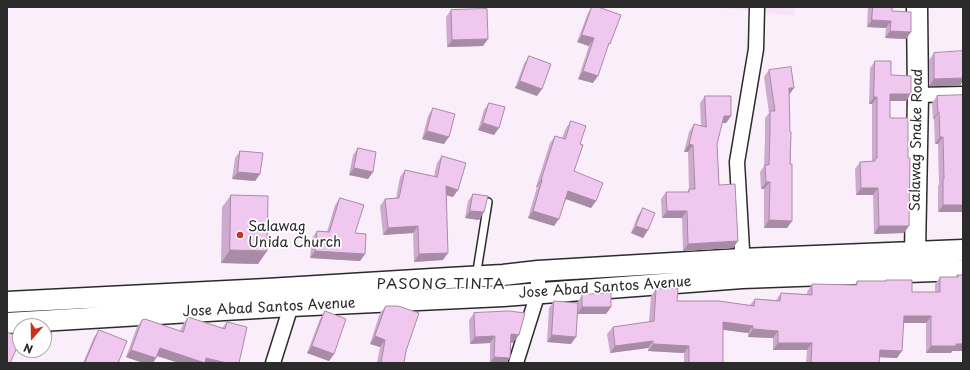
<!DOCTYPE html>
<style>
body{margin:0}
#map{position:relative;width:970px;height:370px;overflow:hidden;background:#faeefa;font-family:"Playpen Sans",sans-serif}
canvas{display:block}
.frame{position:absolute;inset:0;border:8px solid #2b2b2b;pointer-events:none}
.north{position:absolute;left:12px;top:318px;width:40px;height:40px;box-sizing:border-box;background:#fff;border:1px solid #aaa;border-radius:50%;rotate:200deg;font-size:11px;font-weight:700;line-height:16px;text-align:center;color:#2b2b2b}
.north::after{content:'';display:block;margin:auto;width:14px;height:18px;background:#c8321e;clip-path:polygon(50% 0,100% 100%,50% 72%,0 100%)}
</style>
<div id="map">
<canvas width="970" height="370"></canvas>
<div class="frame"></div>
<div class="north">N</div>
</div>
<script>
const ctx = document.querySelector('canvas').getContext('2d');
ctx.lineJoin = 'round';
function fillPath(path, color) { ctx.fillStyle = color; ctx.fill(path, 'evenodd'); }
function trace(path, color, width, dash) { ctx.strokeStyle = color; ctx.lineWidth = width; ctx.lineCap = dash ? 'butt' : 'round'; ctx.setLineDash(dash || []); ctx.stroke(path); }
function write(font, color, halo, rows, align = 'center') {
  ctx.font = font + ' "Playpen Sans",sans-serif'; ctx.lineWidth = 3.5; ctx.setLineDash([]); ctx.textBaseline = 'middle'; ctx.strokeStyle = halo; ctx.fillStyle = color; for (const [text, x, y, turn = 0] of rows) {
    ctx.save(); ctx.translate(x, y); ctx.rotate((+turn || 0) * Math.PI / 180); ctx.textAlign = isNaN(turn) ? turn : align; if (halo) ctx.strokeText(text, 0, 0); ctx.fillText(text, 0, 0); ctx.restore();
  }
}
fillPath(new Path2D(`
 M 712,7 L 796,7 L 794,16 Z`), '#f7e2f7');
const service = new Path2D(`
 M 475,297 L 476,277 L 488,202`);
const minor = new Path2D(`
 M 918,95 L 963,94
 M 741,267 L 741,259 L 742,250 L 737,162 L 756,49 L 757,7
 M 273,363 L 291,306 L 290,298
 M 516,363 L 538,293 L 538,271`);
const secondary = new Path2D(`
 M 912,265 L 915,252 L 918,95 L 917,7
 M 7,302 L 267,289 L 449,278 L 503,275 L 538,271 L 741,259 L 963,250
 M 7,323 L 291,306 L 503,296 L 742,278 L 963,270`);
trace(service, '#2b2b2b', 10);
trace(minor, '#2b2b2b', 17);
trace(secondary, '#2b2b2b', 23);
trace(service, '#fff', 7);
trace(minor, '#fff', 14);
trace(secondary, '#fff', 20);
fillPath(new Path2D(`
 M 592,7 L 598,7 L 593,83 L 578,79 L 589,46 L 577,42 L 588,13 Z
 M 868,7 L 892,7 L 892,11 L 911,32 L 906,39 L 885,38 L 886,28 L 867,27 Z
 M 451,10 L 483,46 L 447,47 L 446,17 Z
 M 934,53 L 960,86 L 929,86 L 929,60 Z
 M 529,56 L 537,96 L 515,88 L 524,64 Z
 M 875,61 L 911,94 L 906,101 L 890,101 L 890,118 L 904,233 L 874,234 L 873,195 L 856,195 L 855,169 L 860,162 L 872,161 L 872,104 L 869,104 L 870,68 Z
 M 769,70 L 794,88 L 789,94 L 792,221 L 787,228 L 764,228 L 764,189 L 761,189 L 760,172 L 764,166 L 765,138 L 765,118 L 769,113 L 764,77 Z
 M 963,95 L 963,212 L 938,212 L 938,186 L 939,184 L 938,144 L 935,144 L 934,119 L 933,119 L 932,103 L 937,96 Z
 M 705,96 L 731,116 L 726,123 L 722,123 L 717,144 L 719,185 L 738,241 L 733,248 L 683,251 L 682,218 L 662,218 L 661,199 L 666,192 L 687,192 L 689,189 L 688,152 L 684,152 L 689,132 L 694,124 L 701,126 L 700,103 Z
 M 489,103 L 494,135 L 478,130 L 484,110 Z
 M 433,108 L 444,144 L 422,139 L 428,116 Z
 M 571,121 L 580,144 L 574,171 L 596,201 L 591,208 L 566,199 L 554,226 L 528,218 L 537,187 L 536,187 L 550,143 L 555,136 L 562,138 L 566,128 Z
 M 358,148 L 373,172 L 368,179 L 349,175 L 353,155 Z
 M 240,151 L 260,174 L 255,181 L 232,179 L 235,158 Z
 M 442,156 L 453,197 L 446,195 L 443,260 L 414,262 L 413,233 L 383,235 L 380,206 L 385,199 L 396,198 L 400,177 L 405,170 L 434,176 L 437,163 Z
 M 473,194 L 484,212 L 479,220 L 465,218 L 468,201 Z
 M 231,195 L 267,251 L 258,264 L 221,263 L 222,207 Z
 M 340,198 L 355,233 L 365,254 L 360,261 L 310,258 L 312,238 L 317,231 L 327,232 L 335,205 Z
 M 643,208 L 648,230 L 643,238 L 631,233 L 638,215 Z
 M 957,275 L 963,275 L 963,351 L 952,351 L 951,353 L 926,353 L 926,323 L 904,323 L 897,358 L 879,357 L 879,363 L 806,363 L 807,350 L 773,350 L 773,338 L 748,337 L 748,333 L 723,330 L 723,363 L 684,363 L 684,353 L 648,351 L 648,348 L 610,353 L 607,334 L 613,327 L 649,322 L 651,296 L 656,289 L 677,301 L 750,305 L 755,299 L 776,300 L 781,293 L 807,294 L 807,292 L 812,284 L 855,285 L 857,281 L 885,281 L 886,280 L 912,292 L 935,292 L 935,284 L 940,277 L 956,277 Z
 M 582,295 L 611,307 L 606,314 L 578,314 L 571,344 L 547,342 L 549,308 L 554,301 L 577,303 Z
 M 386,306 L 406,351 L 404,363 L 377,363 L 380,347 L 370,344 L 380,313 Z
 M 325,311 L 334,354 L 329,361 L 307,353 L 320,319 Z
 M 474,313 L 513,343 L 511,342 L 506,363 L 490,363 L 490,343 L 470,344 L 469,320 Z
 M 188,317 L 222,328 L 227,322 L 239,363 L 179,363 L 157,356 L 156,358 L 153,363 L 143,363 L 126,357 L 137,327 L 142,320 L 180,331 L 183,324 Z
 M 99,330 L 118,363 L 83,363 L 94,337 Z`), '#ceabce');
fillPath(new Path2D(`
 M 872,20 L 891,21 L 886,28 L 867,27 Z
 M 890,31 L 911,32 L 906,39 L 885,38 Z
 M 582,35 L 594,38 L 589,46 L 577,42 Z
 M 488,39 L 483,46 L 447,47 L 452,40 Z
 M 583,71 L 598,76 L 593,83 L 578,79 Z
 M 963,78 L 963,81 L 960,86 L 929,86 L 934,79 Z
 M 520,81 L 542,89 L 537,96 L 515,88 Z
 M 789,88 L 794,88 L 789,95 Z
 M 890,94 L 911,94 L 906,101 L 885,101 Z
 M 874,97 L 877,97 L 872,104 L 869,104 Z
 M 938,112 L 939,112 L 934,119 L 933,119 Z
 M 724,116 L 731,116 L 726,123 L 719,123 Z
 M 483,123 L 499,128 L 494,135 L 478,130 Z
 M 427,131 L 449,137 L 444,144 L 422,139 Z
 M 940,137 L 943,137 L 938,144 L 935,144 Z
 M 689,144 L 693,145 L 688,152 L 684,152 Z
 M 354,168 L 373,172 L 368,179 L 349,175 Z
 M 238,172 L 260,174 L 255,181 L 232,179 Z
 M 541,180 L 542,180 L 537,187 L 536,187 Z
 M 766,182 L 770,182 L 764,189 L 761,189 Z
 M 446,186 L 458,190 L 453,197 L 441,194 Z
 M 861,188 L 878,188 L 873,195 L 856,195 Z
 M 568,191 L 596,201 L 591,208 L 563,198 Z
 M 943,205 L 963,205 L 963,212 L 938,212 Z
 M 470,211 L 484,212 L 479,220 L 465,218 Z
 M 533,211 L 559,219 L 554,226 L 528,218 Z
 M 667,211 L 687,211 L 682,218 L 662,218 Z
 M 769,220 L 792,221 L 787,228 L 764,228 Z
 M 418,226 L 413,233 L 383,235 L 388,228 Z
 M 636,226 L 648,230 L 643,238 L 631,233 Z
 M 879,226 L 909,226 L 904,233 L 874,234 Z
 M 738,241 L 733,248 L 683,251 L 688,244 Z
 M 230,250 L 267,251 L 258,264 L 221,263 Z
 M 315,251 L 365,254 L 360,261 L 310,258 Z
 M 448,253 L 443,260 L 414,262 L 419,254 Z
 M 582,307 L 611,307 L 606,314 L 577,314 Z
 M 904,316 L 931,316 L 926,323 L 899,323 Z
 M 723,322 L 753,326 L 748,333 L 718,329 Z
 M 753,329 L 778,331 L 773,338 L 748,337 Z
 M 511,334 L 519,335 L 513,343 L 506,342 Z
 M 552,335 L 576,337 L 571,344 L 547,342 Z
 M 375,336 L 385,340 L 380,347 L 370,344 Z
 M 495,336 L 490,343 L 470,344 L 475,337 Z
 M 653,341 L 648,348 L 610,353 L 615,346 Z
 M 778,343 L 812,343 L 807,350 L 773,350 Z
 M 653,344 L 689,346 L 684,353 L 648,351 Z
 M 956,344 L 963,344 L 963,351 L 952,351 L 951,353 L 926,353 L 931,346 Z
 M 312,346 L 334,354 L 329,361 L 307,353 Z
 M 160,348 L 227,363 L 179,363 L 154,355 Z
 M 131,350 L 156,358 L 153,363 L 143,363 L 126,357 Z
 M 880,350 L 902,351 L 897,358 L 875,357 Z
 M 494,357 L 510,358 L 506,363 L 490,363 Z`), '#a88ba7');
const building = new Path2D(`
 M 592,7 L 598,7 L 621,15 L 610,44 L 609,43 L 598,76 L 583,71 L 594,38 L 582,35 Z
 M 873,7 L 892,7 L 892,11 L 911,12 L 911,32 L 890,31 L 891,21 L 872,20 Z
 M 487,9 L 488,39 L 452,40 L 451,10 Z
 M 963,51 L 963,78 L 934,79 L 934,53 Z
 M 529,56 L 551,64 L 542,89 L 520,81 Z
 M 875,61 L 891,61 L 891,75 L 911,76 L 911,94 L 890,94 L 890,118 L 908,118 L 908,158 L 910,158 L 909,226 L 879,226 L 878,188 L 861,188 L 860,162 L 875,161 L 875,159 L 877,158 L 877,97 L 874,97 Z
 M 791,67 L 794,88 L 789,88 L 790,132 L 791,132 L 790,164 L 792,164 L 792,221 L 769,220 L 770,182 L 766,182 L 765,165 L 769,165 L 770,131 L 770,111 L 775,111 L 769,70 Z
 M 963,95 L 963,205 L 943,205 L 943,179 L 944,179 L 943,137 L 940,137 L 939,112 L 938,112 L 937,96 Z
 M 705,96 L 731,96 L 731,116 L 724,116 L 717,144 L 719,185 L 735,184 L 738,241 L 688,244 L 687,211 L 667,211 L 666,192 L 689,192 L 689,189 L 695,189 L 693,145 L 689,144 L 694,124 L 706,127 Z
 M 489,103 L 505,107 L 499,128 L 483,123 Z
 M 433,108 L 455,114 L 449,137 L 427,131 Z
 M 571,121 L 586,126 L 580,144 L 583,145 L 574,171 L 603,183 L 596,201 L 568,191 L 559,219 L 533,211 L 542,180 L 541,180 L 555,136 L 565,139 Z
 M 358,148 L 376,152 L 373,172 L 354,168 Z
 M 240,151 L 263,153 L 260,174 L 238,172 Z
 M 442,156 L 466,163 L 458,190 L 446,186 L 448,253 L 419,254 L 418,226 L 388,228 L 385,199 L 399,198 L 405,170 L 437,177 Z
 M 473,194 L 488,196 L 484,212 L 470,211 Z
 M 231,195 L 268,196 L 267,251 L 230,250 Z
 M 340,198 L 364,205 L 355,233 L 366,234 L 365,254 L 315,251 L 317,231 L 329,232 Z
 M 643,208 L 655,213 L 648,230 L 636,226 Z
 M 957,275 L 963,275 L 963,344 L 956,344 L 956,346 L 931,346 L 931,316 L 904,316 L 902,351 L 880,350 L 879,363 L 811,363 L 812,343 L 778,343 L 778,331 L 753,329 L 753,326 L 723,322 L 723,363 L 689,363 L 689,346 L 653,344 L 653,341 L 615,346 L 613,327 L 654,321 L 656,289 L 678,288 L 677,301 L 719,301 L 754,306 L 755,299 L 780,301 L 781,293 L 812,295 L 812,284 L 857,285 L 857,281 L 886,281 L 886,280 L 912,280 L 912,292 L 940,292 L 940,277 L 958,277 Z
 M 611,293 L 611,307 L 582,307 L 582,295 Z
 M 554,301 L 578,303 L 576,337 L 552,335 Z
 M 386,306 L 398,306 L 419,313 L 406,351 L 404,363 L 381,363 L 385,340 L 375,336 Z
 M 325,311 L 346,319 L 334,354 L 312,346 Z
 M 509,311 L 525,313 L 519,335 L 511,334 L 510,358 L 494,357 L 495,336 L 475,337 L 474,313 Z
 M 188,317 L 225,329 L 227,322 L 247,327 L 239,363 L 227,363 L 206,358 L 205,363 L 160,348 L 156,358 L 131,350 L 142,320 L 145,319 L 183,332 Z
 M 44,328 L 52,333 L 45,344 L 44,344 Z
 M 99,330 L 127,341 L 118,363 L 85,363 Z
 M 7,332 L 20,338 L 20,341 L 10,363 L 7,363 Z`);
fillPath(building, '#f0c7ef');
trace(building, '#a88ba7', 1);
for (const [x, y, r, color] of [
 [240,235,4,"#c8321e"]
]) { const dot = new Path2D(); dot.arc(x, y, r, 0, 2 * Math.PI); ctx.fillStyle = color; ctx.fill(dot); trace(dot, '#fff', 1.5); }
write('14px', '#2b2b2b', '#fff', [
 ["Salawag Snake Road",917,140,-89],
 ["Jose Abad Santos Avenue",605,288,-4],
 ["Jose Abad Santos Avenue",269,308,-3]
]);
write('14px', '#2b2b2b', '#fff', [
 ["Salawag",248,227],
 ["Unida Church",248,243]
], 'left');
ctx.letterSpacing = '1px';
write('15px', '#2b2b2b', '#fff', [
 ["PASONG TINTA",441,285]
]);
ctx.letterSpacing = '0px';
</script>
